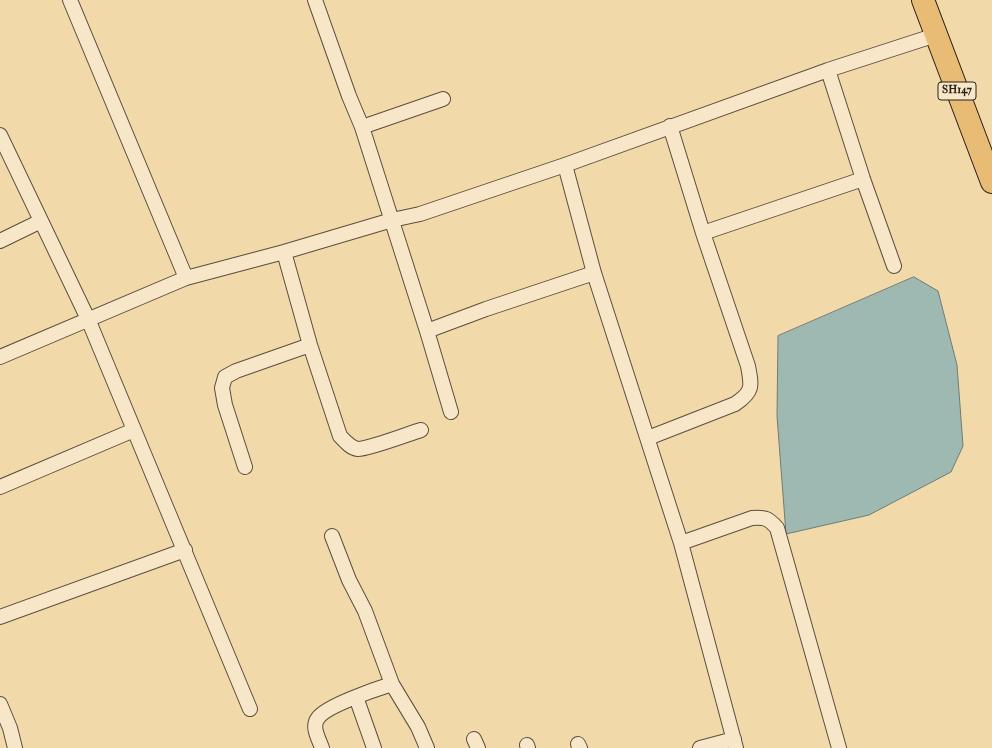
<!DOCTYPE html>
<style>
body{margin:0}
canvas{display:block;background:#f2d9aa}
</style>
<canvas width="992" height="748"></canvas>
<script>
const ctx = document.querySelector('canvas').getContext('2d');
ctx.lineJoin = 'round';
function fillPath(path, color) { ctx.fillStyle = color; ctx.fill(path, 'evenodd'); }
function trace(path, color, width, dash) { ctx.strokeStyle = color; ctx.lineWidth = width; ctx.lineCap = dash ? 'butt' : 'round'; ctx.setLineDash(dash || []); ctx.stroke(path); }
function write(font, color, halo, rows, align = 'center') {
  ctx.font = font + ' "IM FELL Double Pica",serif'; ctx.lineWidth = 3.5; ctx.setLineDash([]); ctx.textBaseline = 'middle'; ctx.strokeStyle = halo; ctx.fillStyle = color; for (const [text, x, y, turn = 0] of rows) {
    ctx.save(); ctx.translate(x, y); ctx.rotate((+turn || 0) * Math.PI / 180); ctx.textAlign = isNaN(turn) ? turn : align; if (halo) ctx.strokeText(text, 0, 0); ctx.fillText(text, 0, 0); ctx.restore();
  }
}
const water = new Path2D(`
 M 914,277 L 938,291 L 957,365 L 963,446 L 951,472 L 869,515 L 786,534 L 777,416 L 778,336 Z`);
fillPath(water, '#9db9b2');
trace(water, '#6f7c74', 1);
const minor = new Path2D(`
 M 70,0 L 186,278
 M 315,0 L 349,96 L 362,127 L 427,331 L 451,412
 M 828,70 L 863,179 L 894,266
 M 362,127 L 443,99
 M 0,135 L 88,319 L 250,709
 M 565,165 L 594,273 L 681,543 L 736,748
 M 703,233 L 863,179
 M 0,241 L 41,221
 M 284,252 L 310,345 L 340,436 C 345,441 350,448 358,449 C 369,449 408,434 421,430
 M 427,331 L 486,309 L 594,273
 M 0,357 L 186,278 L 284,252 L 392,220 L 420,214 L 565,165 L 828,70 L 936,35
 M 648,438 L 735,404 C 753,392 752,387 748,366 L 703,233 L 670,126
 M 245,467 L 225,405 L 222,388 L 225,377 L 236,371 L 310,345
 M 0,487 L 134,430
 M 332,536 L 349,580 L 365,611 L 392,684 L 418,727 L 427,748
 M 681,543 L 752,518 C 765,517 768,518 777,528 L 839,748
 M 0,617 L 185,550
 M 356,697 L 374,748
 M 0,704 L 10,728 L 15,748
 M 474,739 L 478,748
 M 578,744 L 580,748
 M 527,745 L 528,748
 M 322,748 C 319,739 311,727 318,718 C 326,706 376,689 392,684
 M 700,748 L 734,739`);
const primary = new Path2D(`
 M 923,0 L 992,182`);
trace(minor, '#5c4e3c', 16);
trace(primary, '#2a2018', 24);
trace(minor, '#f7e6c8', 14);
trace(primary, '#e9bc75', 22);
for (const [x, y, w] of [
 [957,91,38]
]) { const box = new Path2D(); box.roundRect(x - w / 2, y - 9, w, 18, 3); ctx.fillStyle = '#f7e6c8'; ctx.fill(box); trace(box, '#2a2018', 1); }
write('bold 11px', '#2a2018', null, [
 ["SH147",957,91]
]);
</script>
